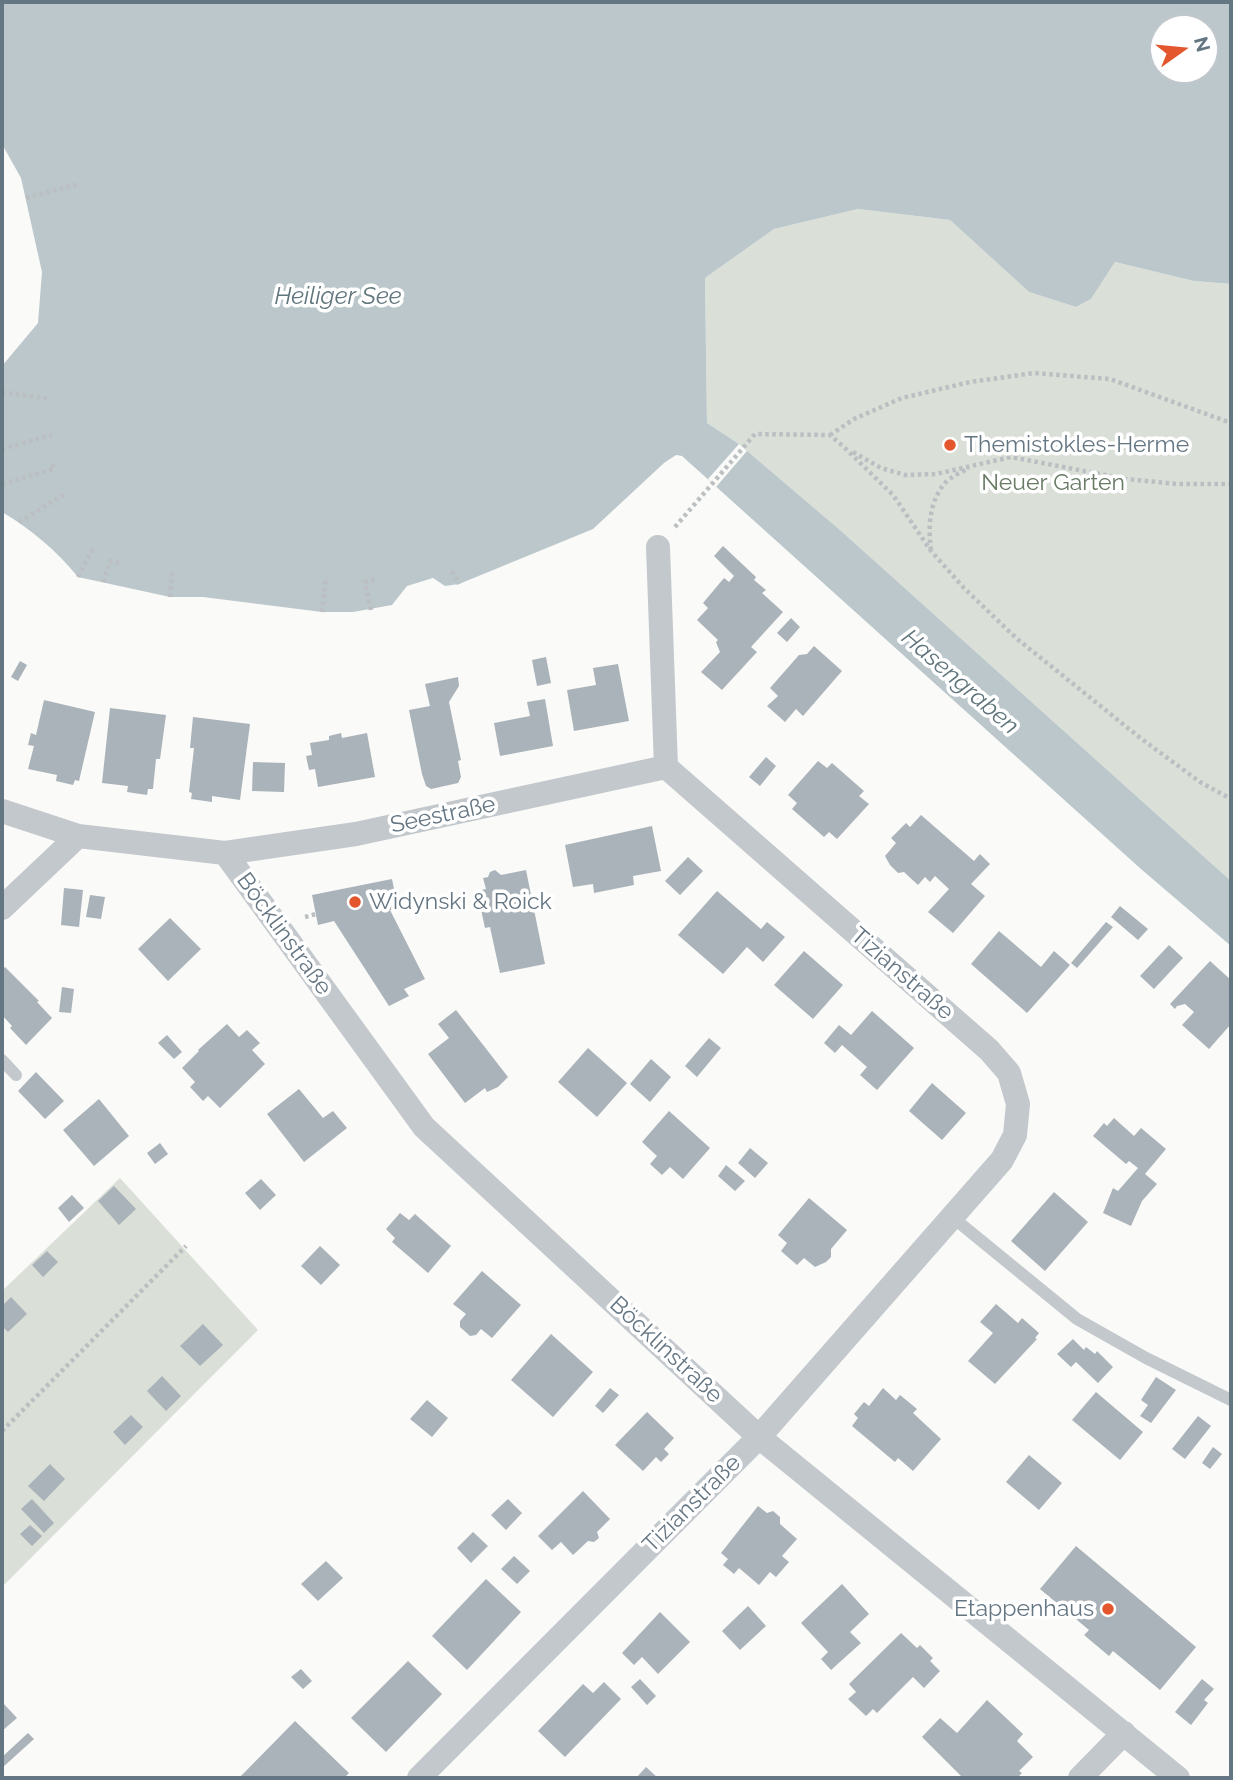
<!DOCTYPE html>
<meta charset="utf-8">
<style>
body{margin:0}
#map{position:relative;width:1233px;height:1780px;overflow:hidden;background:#fafaf8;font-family:Raleway,sans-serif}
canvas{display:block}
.frame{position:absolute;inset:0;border:4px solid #657683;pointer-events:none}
.north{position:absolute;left:1149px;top:14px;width:70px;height:70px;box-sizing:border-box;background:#fff;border:2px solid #c1c8cd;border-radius:50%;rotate:75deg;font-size:19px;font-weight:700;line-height:28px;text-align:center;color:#657683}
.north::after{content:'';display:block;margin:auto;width:24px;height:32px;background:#e4572e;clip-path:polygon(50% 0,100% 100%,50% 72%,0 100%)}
</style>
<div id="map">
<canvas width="1233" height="1780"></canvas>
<div class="frame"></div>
<div class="north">N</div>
</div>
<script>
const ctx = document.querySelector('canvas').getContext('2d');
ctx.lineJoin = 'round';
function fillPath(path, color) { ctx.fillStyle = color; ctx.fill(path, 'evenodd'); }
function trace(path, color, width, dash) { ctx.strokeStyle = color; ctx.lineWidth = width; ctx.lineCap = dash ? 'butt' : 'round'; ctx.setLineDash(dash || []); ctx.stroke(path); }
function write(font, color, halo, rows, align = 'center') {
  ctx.font = font + ' Raleway,sans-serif'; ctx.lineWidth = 7; ctx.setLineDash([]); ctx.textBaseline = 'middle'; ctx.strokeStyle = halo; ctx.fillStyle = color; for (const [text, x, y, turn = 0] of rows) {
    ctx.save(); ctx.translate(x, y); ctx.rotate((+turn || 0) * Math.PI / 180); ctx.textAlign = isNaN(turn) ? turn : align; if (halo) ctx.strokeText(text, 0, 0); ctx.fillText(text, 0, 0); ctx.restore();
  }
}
fillPath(new Path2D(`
 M 858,209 L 950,220 L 1029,292 L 1076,307 L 1091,299 L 1115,262 L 1194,281 L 1231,284 L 1231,881 L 840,530 L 739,444 L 707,423 L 705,278 L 774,229 Z
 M 120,1178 L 258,1330 L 2,1587 L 2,1291 Z`), '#dadfd7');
fillPath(new Path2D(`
 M 2,2 L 1231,2 L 1231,284 L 1194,281 L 1115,262 L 1091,299 L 1076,307 L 1029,292 L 950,220 L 858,209 L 774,229 L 705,278 L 707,423 L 739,444 L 840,530 L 1231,881 L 1231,946 L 1141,869 L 682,456 L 676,455 L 664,463 L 593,529 L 459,584 L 445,586 L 433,578 L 407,586 L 392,605 L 353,612 L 322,612 L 203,597 L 170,597 L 78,577 C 57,551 31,529 2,512 L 2,366 L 38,323 L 42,272 L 21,178 L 2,144 ZM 1163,28 L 1205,28 L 1205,70 L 1163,70 Z`), '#bbc7cb');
fillPath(new Path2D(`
 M 739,444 L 747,451 L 716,487 L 708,479 Z`), '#fafaf8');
fillPath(new Path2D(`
 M 723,546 L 756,577 L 754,580 L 766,590 L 762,593 L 783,612 L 751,647 L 757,652 L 722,690 L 701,672 L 720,652 L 716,642 L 718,640 L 697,620 L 708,608 L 703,603 L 724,578 L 729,582 L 734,576 L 714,556 Z
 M 791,618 L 800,627 L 787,642 L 777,633 Z
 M 814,646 L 842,671 L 803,716 L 796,709 L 785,722 L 767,706 L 778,696 L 770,688 L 799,655 L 807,654 Z
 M 546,657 L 551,683 L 537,686 L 532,660 Z
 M 20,661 L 27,665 L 18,681 L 11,677 Z
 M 618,664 L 629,721 L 574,731 L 567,690 L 596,685 L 593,668 Z
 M 458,677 L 459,686 L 449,702 L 461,760 L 458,761 L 461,777 L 458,783 L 431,789 L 426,786 L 422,774 L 409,710 L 430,706 L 425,684 Z
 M 545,699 L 553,746 L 500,756 L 494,723 L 530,716 L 527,702 Z
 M 44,700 L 95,712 L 79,781 L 75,780 L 73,785 L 56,781 L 57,775 L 28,769 L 34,746 L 28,745 L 31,733 L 36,735 Z
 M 110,708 L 166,715 L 160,759 L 156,759 L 153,789 L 148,789 L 147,795 L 127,792 L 128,786 L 102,783 Z
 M 193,717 L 250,724 L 240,800 L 212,796 L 212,802 L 191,799 L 192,793 L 189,792 L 194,748 L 190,748 Z
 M 341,733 L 342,738 L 367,733 L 375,777 L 318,787 L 315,769 L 309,770 L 306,756 L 312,755 L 310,743 L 329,740 L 329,736 Z
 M 766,757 L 776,766 L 760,786 L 749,777 Z
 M 818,761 L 827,768 L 832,763 L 864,791 L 859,796 L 869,804 L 837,839 L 829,832 L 824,837 L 792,809 L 797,803 L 788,795 Z
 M 253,762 L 285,763 L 284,792 L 252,791 Z
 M 921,815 L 974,861 L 980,854 L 990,864 L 971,884 L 985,896 L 953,933 L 928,912 L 949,889 L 935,876 L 930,882 L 925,877 L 918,885 L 904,872 L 898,873 L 890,865 L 885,856 L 896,843 L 891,838 L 906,823 L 910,827 Z
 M 652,826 L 661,871 L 633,876 L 634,885 L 594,893 L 593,884 L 573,887 L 565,845 Z
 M 688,857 L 703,871 L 680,895 L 665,881 Z
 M 495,870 L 501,875 L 526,870 L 545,964 L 500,973 L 490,927 L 485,928 L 477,891 L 486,889 L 483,878 L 488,877 L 490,872 Z
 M 392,879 L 398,908 L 390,910 L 425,979 L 404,989 L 409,996 L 389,1006 L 334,921 L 318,925 L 312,895 Z
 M 64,888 L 83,890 L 79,927 L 61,925 Z
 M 717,891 L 761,929 L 767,922 L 785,937 L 763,962 L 747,947 L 723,974 L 678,935 Z
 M 90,895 L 105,897 L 101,919 L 86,917 Z
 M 1120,906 L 1148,929 L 1138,940 L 1111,917 Z
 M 170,918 L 201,949 L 168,981 L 138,949 Z
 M 1106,922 L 1113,927 L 1077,968 L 1071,963 Z
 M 999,931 L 1041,967 L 1054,951 L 1070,965 L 1027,1013 L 971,964 Z
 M 1169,945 L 1183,958 L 1154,989 L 1140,976 Z
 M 804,951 L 843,985 L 813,1019 L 774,985 Z
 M 1210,961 L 1231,980 L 1229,1006 L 1231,1024 L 1209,1049 L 1182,1025 L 1194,1012 L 1185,1004 L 1177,1006 L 1175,1009 L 1170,1004 Z
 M 5,967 L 39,1001 L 37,1002 L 52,1018 L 26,1045 L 10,1028 L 12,1026 L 2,1015 L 2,970 Z
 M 62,987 L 74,989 L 71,1013 L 59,1012 Z
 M 456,1010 L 508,1077 L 498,1087 L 487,1092 L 485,1088 L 465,1103 L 428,1054 L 449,1038 L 438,1024 Z
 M 872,1011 L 914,1048 L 877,1090 L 860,1075 L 867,1067 L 842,1045 L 835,1053 L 824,1043 L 839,1025 L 851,1035 Z
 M 227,1024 L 239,1037 L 247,1030 L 260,1043 L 252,1050 L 265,1064 L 220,1108 L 208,1096 L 203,1101 L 190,1087 L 195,1082 L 182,1068 L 199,1051 L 198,1050 Z
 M 167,1035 L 182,1052 L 174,1059 L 158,1043 Z
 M 709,1038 L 721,1048 L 697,1077 L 685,1066 Z
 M 588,1048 L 627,1083 L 597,1117 L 558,1082 Z
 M 651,1059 L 671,1077 L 650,1102 L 630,1084 Z
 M 36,1072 L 64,1101 L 45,1119 L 18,1091 Z
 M 932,1083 L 966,1113 L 942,1140 L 909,1111 Z
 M 299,1089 L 323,1118 L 333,1111 L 347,1128 L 304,1162 L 267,1114 Z
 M 99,1099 L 129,1136 L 94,1166 L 63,1130 Z
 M 669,1111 L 710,1148 L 683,1179 L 670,1167 L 662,1175 L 650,1164 L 657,1156 L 642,1142 Z
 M 1114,1118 L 1134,1136 L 1141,1128 L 1166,1149 L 1145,1174 L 1157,1184 L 1142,1201 L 1131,1226 L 1103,1213 L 1113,1188 L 1118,1191 L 1138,1168 L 1129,1161 L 1126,1164 L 1093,1136 L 1104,1123 L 1107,1126 Z
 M 160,1143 L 168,1154 L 155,1164 L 147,1153 Z
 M 750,1148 L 768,1163 L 755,1178 L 738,1163 Z
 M 726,1165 L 745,1181 L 735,1191 L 718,1176 Z
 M 261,1179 L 276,1195 L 260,1210 L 245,1193 Z
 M 114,1186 L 136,1209 L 119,1225 L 98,1201 Z
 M 1054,1192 L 1088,1222 L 1045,1271 L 1011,1241 Z
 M 72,1195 L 84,1208 L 69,1222 L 58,1208 Z
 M 809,1198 L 847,1230 L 831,1249 L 831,1257 L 826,1262 L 815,1267 L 804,1258 L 797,1265 L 781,1251 L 787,1243 L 778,1235 Z
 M 400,1213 L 409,1220 L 415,1214 L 451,1246 L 428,1273 L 392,1242 L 395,1238 L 386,1229 Z
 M 320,1246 L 340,1265 L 321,1285 L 301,1266 Z
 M 47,1251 L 58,1262 L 43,1277 L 32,1265 Z
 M 482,1271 L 521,1305 L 492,1338 L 481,1329 L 476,1335 L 470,1336 L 460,1327 L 460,1321 L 466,1314 L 453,1304 Z
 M 11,1297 L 27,1314 L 8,1332 L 2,1326 L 2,1306 Z
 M 996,1304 L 1018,1323 L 1022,1318 L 1039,1333 L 1035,1338 L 1037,1339 L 995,1384 L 968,1361 L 993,1333 L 980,1322 Z
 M 203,1324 L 223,1345 L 200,1366 L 180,1346 Z
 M 551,1334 L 593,1372 L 553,1417 L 511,1380 Z
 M 1073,1339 L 1084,1350 L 1086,1347 L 1095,1354 L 1097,1351 L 1113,1367 L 1098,1383 L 1076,1362 L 1071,1367 L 1057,1354 Z
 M 162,1376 L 181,1396 L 166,1411 L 147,1391 Z
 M 1156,1377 L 1176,1390 L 1151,1423 L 1140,1416 L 1148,1405 L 1141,1400 Z
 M 610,1388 L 619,1395 L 603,1413 L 595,1406 Z
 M 883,1388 L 896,1400 L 900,1395 L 917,1409 L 913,1413 L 941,1439 L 913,1471 L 898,1458 L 895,1462 L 852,1426 L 858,1418 L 854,1414 L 864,1402 L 869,1406 Z
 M 1096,1392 L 1143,1432 L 1120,1460 L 1072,1420 Z
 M 427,1400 L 448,1418 L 432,1437 L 410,1419 Z
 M 647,1412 L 674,1438 L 664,1449 L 669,1454 L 661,1462 L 656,1457 L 643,1471 L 615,1445 Z
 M 131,1415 L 143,1427 L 125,1445 L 113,1432 Z
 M 1198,1416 L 1211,1426 L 1185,1459 L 1172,1449 Z
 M 1213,1447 L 1222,1454 L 1210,1469 L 1202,1463 Z
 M 1029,1455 L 1062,1483 L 1039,1510 L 1006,1482 Z
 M 50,1464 L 65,1479 L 44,1501 L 28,1486 Z
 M 583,1491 L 610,1519 L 597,1532 L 599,1538 L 594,1542 L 588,1541 L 573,1555 L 561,1542 L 552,1550 L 538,1536 Z
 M 32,1499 L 54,1523 L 44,1533 L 21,1509 Z
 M 508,1499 L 522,1513 L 506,1530 L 491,1515 Z
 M 758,1506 L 767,1513 L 773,1511 L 780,1517 L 780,1524 L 797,1539 L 782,1556 L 789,1562 L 776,1577 L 770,1572 L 759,1585 L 739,1568 L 734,1574 L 723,1565 L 728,1559 L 721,1553 Z
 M 30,1525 L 42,1536 L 32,1546 L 20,1534 Z
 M 473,1532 L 488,1546 L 471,1563 L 457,1548 Z
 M 1076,1546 L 1196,1647 L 1160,1690 L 1113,1651 L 1109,1656 L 1084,1635 L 1089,1630 L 1040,1589 Z
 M 514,1556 L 530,1571 L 517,1584 L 501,1569 Z
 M 326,1561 L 343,1578 L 318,1601 L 301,1584 Z
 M 486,1579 L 521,1612 L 467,1670 L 432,1636 Z
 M 842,1584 L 869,1614 L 850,1632 L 861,1643 L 831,1670 L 821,1659 L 828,1652 L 801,1623 Z
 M 748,1606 L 766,1626 L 740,1650 L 722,1631 Z
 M 660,1612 L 690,1642 L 658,1674 L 642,1657 L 634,1665 L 622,1653 Z
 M 901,1633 L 917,1648 L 920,1645 L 933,1658 L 930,1661 L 940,1671 L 924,1688 L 913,1677 L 877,1713 L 873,1709 L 866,1716 L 848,1699 L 856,1692 L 849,1684 Z
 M 408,1661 L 442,1694 L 386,1752 L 351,1718 Z
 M 301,1669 L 312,1681 L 303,1689 L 291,1677 Z
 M 640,1679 L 656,1696 L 647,1705 L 631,1687 Z
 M 1202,1679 L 1214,1689 L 1204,1700 L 1208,1703 L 1191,1725 L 1175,1712 Z
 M 604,1682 L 621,1699 L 565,1757 L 538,1731 L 583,1684 L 593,1693 Z
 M 987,1700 L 1023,1734 L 1017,1741 L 1033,1757 L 1019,1771 L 1022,1773 L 1018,1777 L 1021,1778 L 963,1778 L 922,1737 L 940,1718 L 957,1733 Z
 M 3,1703 L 17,1718 L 2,1731 L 2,1704 Z
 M 295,1721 L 349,1773 L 344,1778 L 239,1778 Z
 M 28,1733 L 34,1739 L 2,1768 L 2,1757 Z
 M 646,1767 L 658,1778 L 636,1778 Z`), '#aab3b9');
trace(new Path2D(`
 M 26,198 L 78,184
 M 2,392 L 51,399
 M 830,435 L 854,419 L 902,398 L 970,382 L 1034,373 L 1110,379 L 1231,423
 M 2,449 L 52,435
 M 853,452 L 881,468 L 905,475 L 936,474 L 1011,457 L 1126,479 L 1177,484 L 1231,484
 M 2,484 L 54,469 L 51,461
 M 19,522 L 65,494
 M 675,527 L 755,434 L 830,435 L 846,449 L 893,495 L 931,551 L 964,588 L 1016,638 L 1139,737 L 1200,782 L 1231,799
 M 931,550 C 928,527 929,502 945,483 C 950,477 962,472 969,468
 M 452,571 L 459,584
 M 78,577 L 93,548
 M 103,582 L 110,561 L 119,563
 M 170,597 L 172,572
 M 371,610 L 365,582 L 375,579
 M 322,612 L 326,577
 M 305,917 L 316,914
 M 2,1431 L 186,1246`), '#bbbfc2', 4.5, [3.5, 3.5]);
trace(new Path2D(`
 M 2,1060 L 16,1075
 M 951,1216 L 1077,1319 L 1146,1358 L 1231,1400`), '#c3c8cc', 12);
trace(new Path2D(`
 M 658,547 L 666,767
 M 2,811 L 78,836 L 225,853 L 356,834 L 666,767
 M 225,853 L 424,1127 L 759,1437 L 1178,1778
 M 2,908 L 78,836
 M 419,1778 L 759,1437 L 1002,1160 L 1015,1135 L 1018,1104 L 1009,1073 L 989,1050 L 666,767
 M 1080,1778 L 1124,1733`), '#c3c8cc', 24);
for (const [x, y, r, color] of [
 [950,445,7,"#e4572e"],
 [355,902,7,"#e4572e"],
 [1108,1609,7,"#e4572e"]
]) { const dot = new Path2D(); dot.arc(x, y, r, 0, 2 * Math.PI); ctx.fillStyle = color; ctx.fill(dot); trace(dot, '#fff', 2.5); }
write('23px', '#657683', '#fff', [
 ["Themistokles-Herme",964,445],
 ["Widynski & Roick",369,902],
 ["Etappenhaus",1094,1609,"right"]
], 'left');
write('23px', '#687a64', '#fff', [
 ["Neuer Garten",1053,483]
]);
write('23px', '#657683', '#fff', [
 ["Seestraße",443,815,-12],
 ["Böcklinstraße",284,934,54],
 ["Tizianstraße",902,974,41],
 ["Böcklinstraße",666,1350,43],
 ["Tizianstraße",692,1504,-45]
]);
write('italic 24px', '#60757c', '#fff', [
 ["Heiliger See",338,297],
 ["Hasengraben",960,682,41]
]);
</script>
